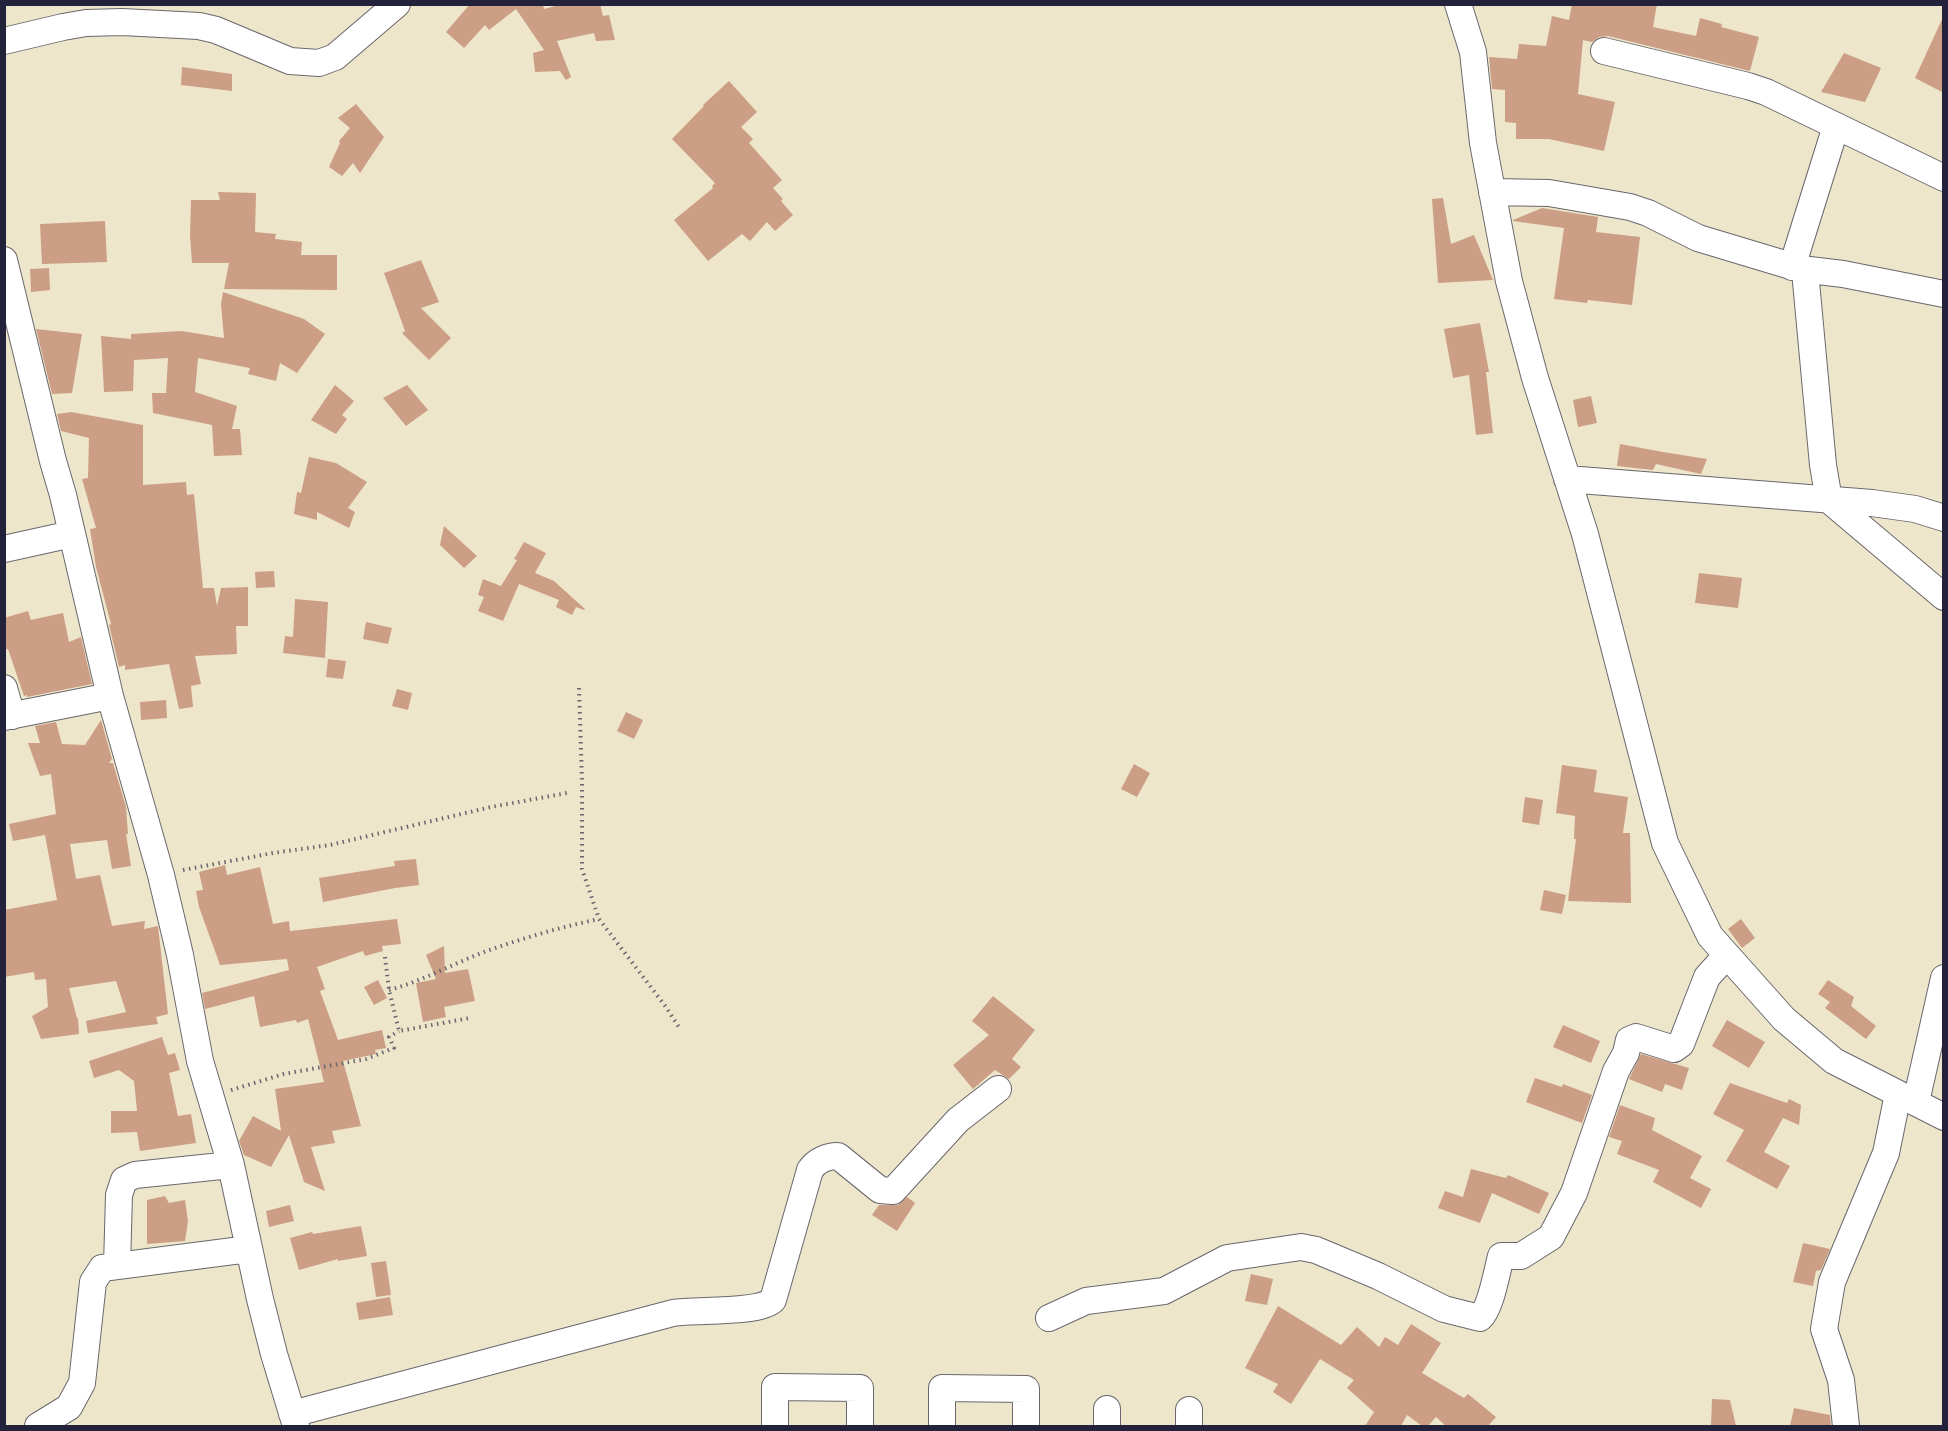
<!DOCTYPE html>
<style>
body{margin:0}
#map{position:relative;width:1948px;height:1431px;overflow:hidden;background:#eee6cb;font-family:"Old Standard TT",serif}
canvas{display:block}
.frame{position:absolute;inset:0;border:6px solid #22223b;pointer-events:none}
</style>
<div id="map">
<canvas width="1948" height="1431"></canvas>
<div class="frame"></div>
</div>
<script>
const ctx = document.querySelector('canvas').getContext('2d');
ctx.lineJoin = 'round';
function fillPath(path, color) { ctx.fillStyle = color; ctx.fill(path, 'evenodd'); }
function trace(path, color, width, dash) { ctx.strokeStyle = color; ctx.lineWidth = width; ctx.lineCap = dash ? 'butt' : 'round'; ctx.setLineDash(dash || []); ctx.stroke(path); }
fillPath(new Path2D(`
 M 470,4 L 543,4 L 544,9 L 563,4 L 600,4 L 603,16 L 609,15 L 615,40 L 596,41 L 594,33 L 557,41 L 571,77 L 566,80 L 560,71 L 535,72 L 533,53 L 544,50 L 516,9 L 489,30 L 485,25 L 464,48 L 446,32 Z
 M 1572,4 L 1657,4 L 1653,27 L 1696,36 L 1700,18 L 1722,24 L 1721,27 L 1759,37 L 1750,71 L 1608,36 L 1599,37 L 1592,42 L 1583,40 L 1578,94 L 1615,102 L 1604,151 L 1549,139 L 1516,139 L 1516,123 L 1505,122 L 1505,90 L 1492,89 L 1489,57 L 1517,59 L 1519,44 L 1546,46 L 1552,16 L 1569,20 Z
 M 1944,15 L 1944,93 L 1915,78 Z
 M 1844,53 L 1881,68 L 1865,102 L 1821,92 Z
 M 182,67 L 232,74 L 232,91 L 181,85 Z
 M 729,81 L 757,112 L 741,127 L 753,139 L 749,143 L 782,180 L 773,188 L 783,199 L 781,201 L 793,215 L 775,231 L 767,222 L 750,241 L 742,234 L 708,261 L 674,220 L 713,188 L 712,186 L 715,183 L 672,139 L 704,106 L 703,105 Z
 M 356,104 L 384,137 L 360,173 L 353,163 L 342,176 L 329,167 L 340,143 L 339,141 L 350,128 L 338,118 Z
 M 218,192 L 256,193 L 255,232 L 276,234 L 275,239 L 302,242 L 301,255 L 337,255 L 337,290 L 224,289 L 229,263 L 192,263 L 190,236 L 191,200 L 220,200 Z
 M 1443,198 L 1451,244 L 1474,235 L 1493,280 L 1438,283 L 1432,199 Z
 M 1542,208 L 1598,217 L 1596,232 L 1640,237 L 1632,305 L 1588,300 L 1587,303 L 1554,299 L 1564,228 L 1513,221 L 1513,220 Z
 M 105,221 L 107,262 L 42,264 L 40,224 Z
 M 421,260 L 439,302 L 421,308 L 451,338 L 429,360 L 402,333 L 405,331 L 384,273 Z
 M 49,268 L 50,290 L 31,292 L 30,269 Z
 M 223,292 L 304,319 L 325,334 L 297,373 L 280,363 L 276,381 L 248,374 L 250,368 L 198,358 L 195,392 L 237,406 L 232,429 L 240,429 L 242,455 L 214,456 L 212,425 L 153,413 L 152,393 L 166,393 L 168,358 L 134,360 L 133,391 L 104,392 L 101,336 L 131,339 L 131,334 L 182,331 L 224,338 L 221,304 Z
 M 1480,323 L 1489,372 L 1486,372 L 1493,433 L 1476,435 L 1469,375 L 1453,378 L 1444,329 Z
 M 36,329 L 82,334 L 72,393 L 52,394 Z
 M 335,385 L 354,401 L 342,415 L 347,419 L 336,434 L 311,420 Z
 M 407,385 L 428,410 L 406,426 L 383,398 Z
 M 1591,396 L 1597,423 L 1578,427 L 1573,400 Z
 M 71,412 L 143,425 L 143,485 L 186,482 L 187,495 L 194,494 L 203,588 L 214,588 L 217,606 L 221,588 L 248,587 L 248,626 L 236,626 L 237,654 L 195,656 L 201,684 L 191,686 L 193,707 L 179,709 L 169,664 L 125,670 L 125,665 L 119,667 L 109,625 L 111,624 L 96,567 L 90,529 L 96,528 L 82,479 L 88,478 L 89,438 L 61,431 L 57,414 Z
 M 1620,444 L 1663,452 L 1707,459 L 1701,474 L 1656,464 L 1653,470 L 1617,466 Z
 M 309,457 L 336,463 L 367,482 L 348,508 L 355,512 L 349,528 L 317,512 L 317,520 L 294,514 L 297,492 L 301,493 Z
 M 444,526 L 477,556 L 464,568 L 440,545 Z
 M 524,542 L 546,553 L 535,573 L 554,581 L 585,609 L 584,610 L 576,607 L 572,615 L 556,607 L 559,600 L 519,584 L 503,621 L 478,611 L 484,597 L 478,595 L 483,579 L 501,586 L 517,560 L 514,559 Z
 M 274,571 L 275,587 L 256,588 L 255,572 Z
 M 1699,573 L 1742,578 L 1738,608 L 1695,603 Z
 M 295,599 L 328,602 L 325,658 L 283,653 L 285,636 L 293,637 Z
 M 28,611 L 31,620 L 63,613 L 69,642 L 81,637 L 92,684 L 27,697 L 27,695 L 24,696 L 8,649 L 4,650 L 4,618 Z
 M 366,622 L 392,628 L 388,644 L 363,639 Z
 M 328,659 L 346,661 L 343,679 L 326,677 Z
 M 397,689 L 412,693 L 408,710 L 392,706 Z
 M 166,700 L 167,718 L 141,720 L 140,702 Z
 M 626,712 L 643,720 L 634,739 L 617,731 Z
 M 101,720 L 112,759 L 109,763 L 113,763 L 126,807 L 128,834 L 126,834 L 131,866 L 112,869 L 107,840 L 70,844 L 76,879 L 100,875 L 112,926 L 145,921 L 144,929 L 158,926 L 168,1014 L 156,1017 L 158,1024 L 88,1033 L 86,1021 L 126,1012 L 116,981 L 69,988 L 77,1018 L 78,1018 L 79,1034 L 41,1039 L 32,1016 L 48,1007 L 46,979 L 35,980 L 34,972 L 4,977 L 4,910 L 57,900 L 45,835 L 13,841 L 9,824 L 56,814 L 51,774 L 40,776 L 28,743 L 40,743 L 35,726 L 56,722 L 62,744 L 85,745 Z
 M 1134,764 L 1150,773 L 1137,797 L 1121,789 Z
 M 1562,765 L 1597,770 L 1594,792 L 1628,797 L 1623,833 L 1630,833 L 1631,903 L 1568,901 L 1576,839 L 1574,839 L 1575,816 L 1556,813 Z
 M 1525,797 L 1543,800 L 1539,825 L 1522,822 Z
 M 416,859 L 419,885 L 395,888 L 323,902 L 319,878 L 395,866 L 394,861 Z
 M 225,865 L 227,875 L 260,867 L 273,924 L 289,921 L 290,931 L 397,919 L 401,944 L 382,946 L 383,951 L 365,956 L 363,951 L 317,967 L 325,989 L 320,991 L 338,1040 L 382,1030 L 386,1048 L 375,1050 L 376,1054 L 343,1061 L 361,1126 L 332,1131 L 335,1143 L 311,1147 L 325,1191 L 304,1182 L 289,1135 L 271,1167 L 244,1155 L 239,1141 L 253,1116 L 281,1131 L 275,1089 L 324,1082 L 308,1019 L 297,1023 L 296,1020 L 260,1027 L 254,996 L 205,1009 L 202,993 L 289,970 L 287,959 L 220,965 L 199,907 L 196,891 L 203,890 L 199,872 Z
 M 1544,890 L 1566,895 L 1562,914 L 1540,910 Z
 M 1741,919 L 1755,938 L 1742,948 L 1728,929 Z
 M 444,946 L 445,973 L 468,969 L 475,1001 L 444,1007 L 446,1017 L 423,1022 L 416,983 L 436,979 L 426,955 Z
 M 378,980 L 387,998 L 374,1005 L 364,987 Z
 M 1828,980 L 1854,997 L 1851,1006 L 1876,1026 L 1866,1039 L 1825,1008 L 1830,1002 L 1818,994 Z
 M 993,996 L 1035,1030 L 1012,1059 L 1021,1067 L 1009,1079 L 995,1070 L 973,1089 L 953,1065 L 989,1035 L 972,1021 Z
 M 1727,1020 L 1765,1042 L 1749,1068 L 1712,1046 Z
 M 1563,1025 L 1600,1041 L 1591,1063 L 1553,1047 Z
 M 162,1037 L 168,1055 L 175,1053 L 180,1070 L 169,1073 L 178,1116 L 191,1114 L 196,1143 L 140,1151 L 137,1132 L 111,1133 L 111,1111 L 137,1111 L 134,1081 L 119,1070 L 94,1078 L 89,1061 Z
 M 1641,1054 L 1689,1068 L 1682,1090 L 1665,1084 L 1662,1092 L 1629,1079 Z
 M 1535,1078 L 1562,1087 L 1563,1084 L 1592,1095 L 1582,1123 L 1526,1102 Z
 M 1730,1083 L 1787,1103 L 1789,1099 L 1801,1105 L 1799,1125 L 1783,1118 L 1764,1152 L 1790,1166 L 1777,1189 L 1726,1161 L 1744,1130 L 1713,1114 Z
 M 1620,1105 L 1655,1118 L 1652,1130 L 1702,1156 L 1690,1178 L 1711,1189 L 1701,1208 L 1653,1182 L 1659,1170 L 1617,1154 L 1622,1141 L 1609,1137 Z
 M 1471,1169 L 1506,1178 L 1508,1175 L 1549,1193 L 1539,1214 L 1492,1193 L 1480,1223 L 1438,1208 L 1445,1191 L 1463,1197 Z
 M 165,1196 L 169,1203 L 185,1200 L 188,1221 L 185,1241 L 147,1244 L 147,1200 Z
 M 907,1197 L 915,1203 L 897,1231 L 872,1215 L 879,1205 L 898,1205 Z
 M 290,1205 L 294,1221 L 269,1227 L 266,1211 Z
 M 361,1226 L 367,1256 L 338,1261 L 338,1259 L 299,1270 L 290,1238 L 312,1232 L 313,1234 Z
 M 1803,1243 L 1830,1249 L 1821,1270 L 1816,1271 L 1813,1286 L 1793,1282 Z
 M 386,1261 L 391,1295 L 376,1297 L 371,1263 Z
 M 1251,1274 L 1273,1279 L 1267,1305 L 1245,1301 Z
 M 390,1297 L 393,1315 L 359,1320 L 356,1303 Z
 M 1278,1306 L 1341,1345 L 1357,1327 L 1379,1347 L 1385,1337 L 1398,1345 L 1411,1324 L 1441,1343 L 1422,1373 L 1464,1398 L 1468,1394 L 1496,1417 L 1488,1426 L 1446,1426 L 1436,1417 L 1428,1426 L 1422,1426 L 1407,1415 L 1401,1426 L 1365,1426 L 1374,1412 L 1347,1388 L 1354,1380 L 1320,1359 L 1291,1404 L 1273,1392 L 1278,1384 L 1245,1368 Z
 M 1712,1399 L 1730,1400 L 1736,1426 L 1711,1426 Z
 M 1794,1408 L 1830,1415 L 1831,1426 L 1790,1426 Z`), '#cb9e85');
const street = new Path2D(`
 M 1458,4 L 1473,52 L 1483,143 L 1509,281 L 1535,378 L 1585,534 L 1665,843 L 1710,936 L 1784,1019 L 1834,1061 L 1944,1117
 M 4,41 L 63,27 L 86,23 L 122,22 L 199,26 L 216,30 L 290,61 L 319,63 L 335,57 L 397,4
 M 1604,51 L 1748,86 L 1766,92 L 1944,178
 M 1492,192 L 1549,193 L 1630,207 L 1648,213 L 1698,238 L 1801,269 L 1843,274 L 1944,294
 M 4,260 L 53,461 L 63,495 L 110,696 L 161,875 L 180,955 L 200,1061 L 231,1165 L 260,1299 L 274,1354 L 296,1426
 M 1792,267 L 1836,126
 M 1805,271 L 1823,465 L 1829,500 L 1944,597
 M 1567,479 L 1872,503 L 1915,509 L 1944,518
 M 4,549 L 72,534
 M 4,688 L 12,716
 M 4,717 L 110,696
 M 1916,1102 L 1944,978
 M 117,1266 L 119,1195 L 124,1180 L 135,1175 L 231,1165
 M 1049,1318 L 1086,1301 L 1164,1291 L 1227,1258 L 1301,1247 L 1316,1250 L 1378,1276 L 1444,1309 L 1480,1318 C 1491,1308 1497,1271 1501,1256 L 1521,1256 L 1551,1237 L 1574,1193 L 1616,1071 L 1626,1053 L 1629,1040 L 1636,1037 L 1674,1049 L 1681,1044 L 1707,977 L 1727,955
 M 292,1414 L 673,1313 C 696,1309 758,1314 773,1300 L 810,1170 C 816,1161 827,1156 838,1156 L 880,1190 L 893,1191 L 958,1120 L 998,1089
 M 38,1426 L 69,1407 L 82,1383 L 93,1282 L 102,1268 L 249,1249
 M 775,1426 L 775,1387 L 860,1388 L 860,1426
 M 942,1426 L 942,1388 L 1026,1389 L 1026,1426
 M 1107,1426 L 1107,1409
 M 1189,1426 L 1189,1410
 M 1846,1426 L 1841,1380 L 1824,1329 L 1832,1282 L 1886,1153 L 1898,1094`);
trace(street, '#69676d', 28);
trace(new Path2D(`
 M 579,688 L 582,781 L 582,869 L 599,919 L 666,1007 L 680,1029
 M 183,870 L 273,853 L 330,845 L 491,807 L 567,793
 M 385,957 L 389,990 L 399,1031 L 470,1018
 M 389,990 C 423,981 454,963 487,951 C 523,938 561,927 599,919
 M 231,1090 L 284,1074 L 366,1059 L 394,1048 L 389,1037 L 399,1031`), '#69676d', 4, [1.5, 4.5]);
trace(street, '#fff', 26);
</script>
